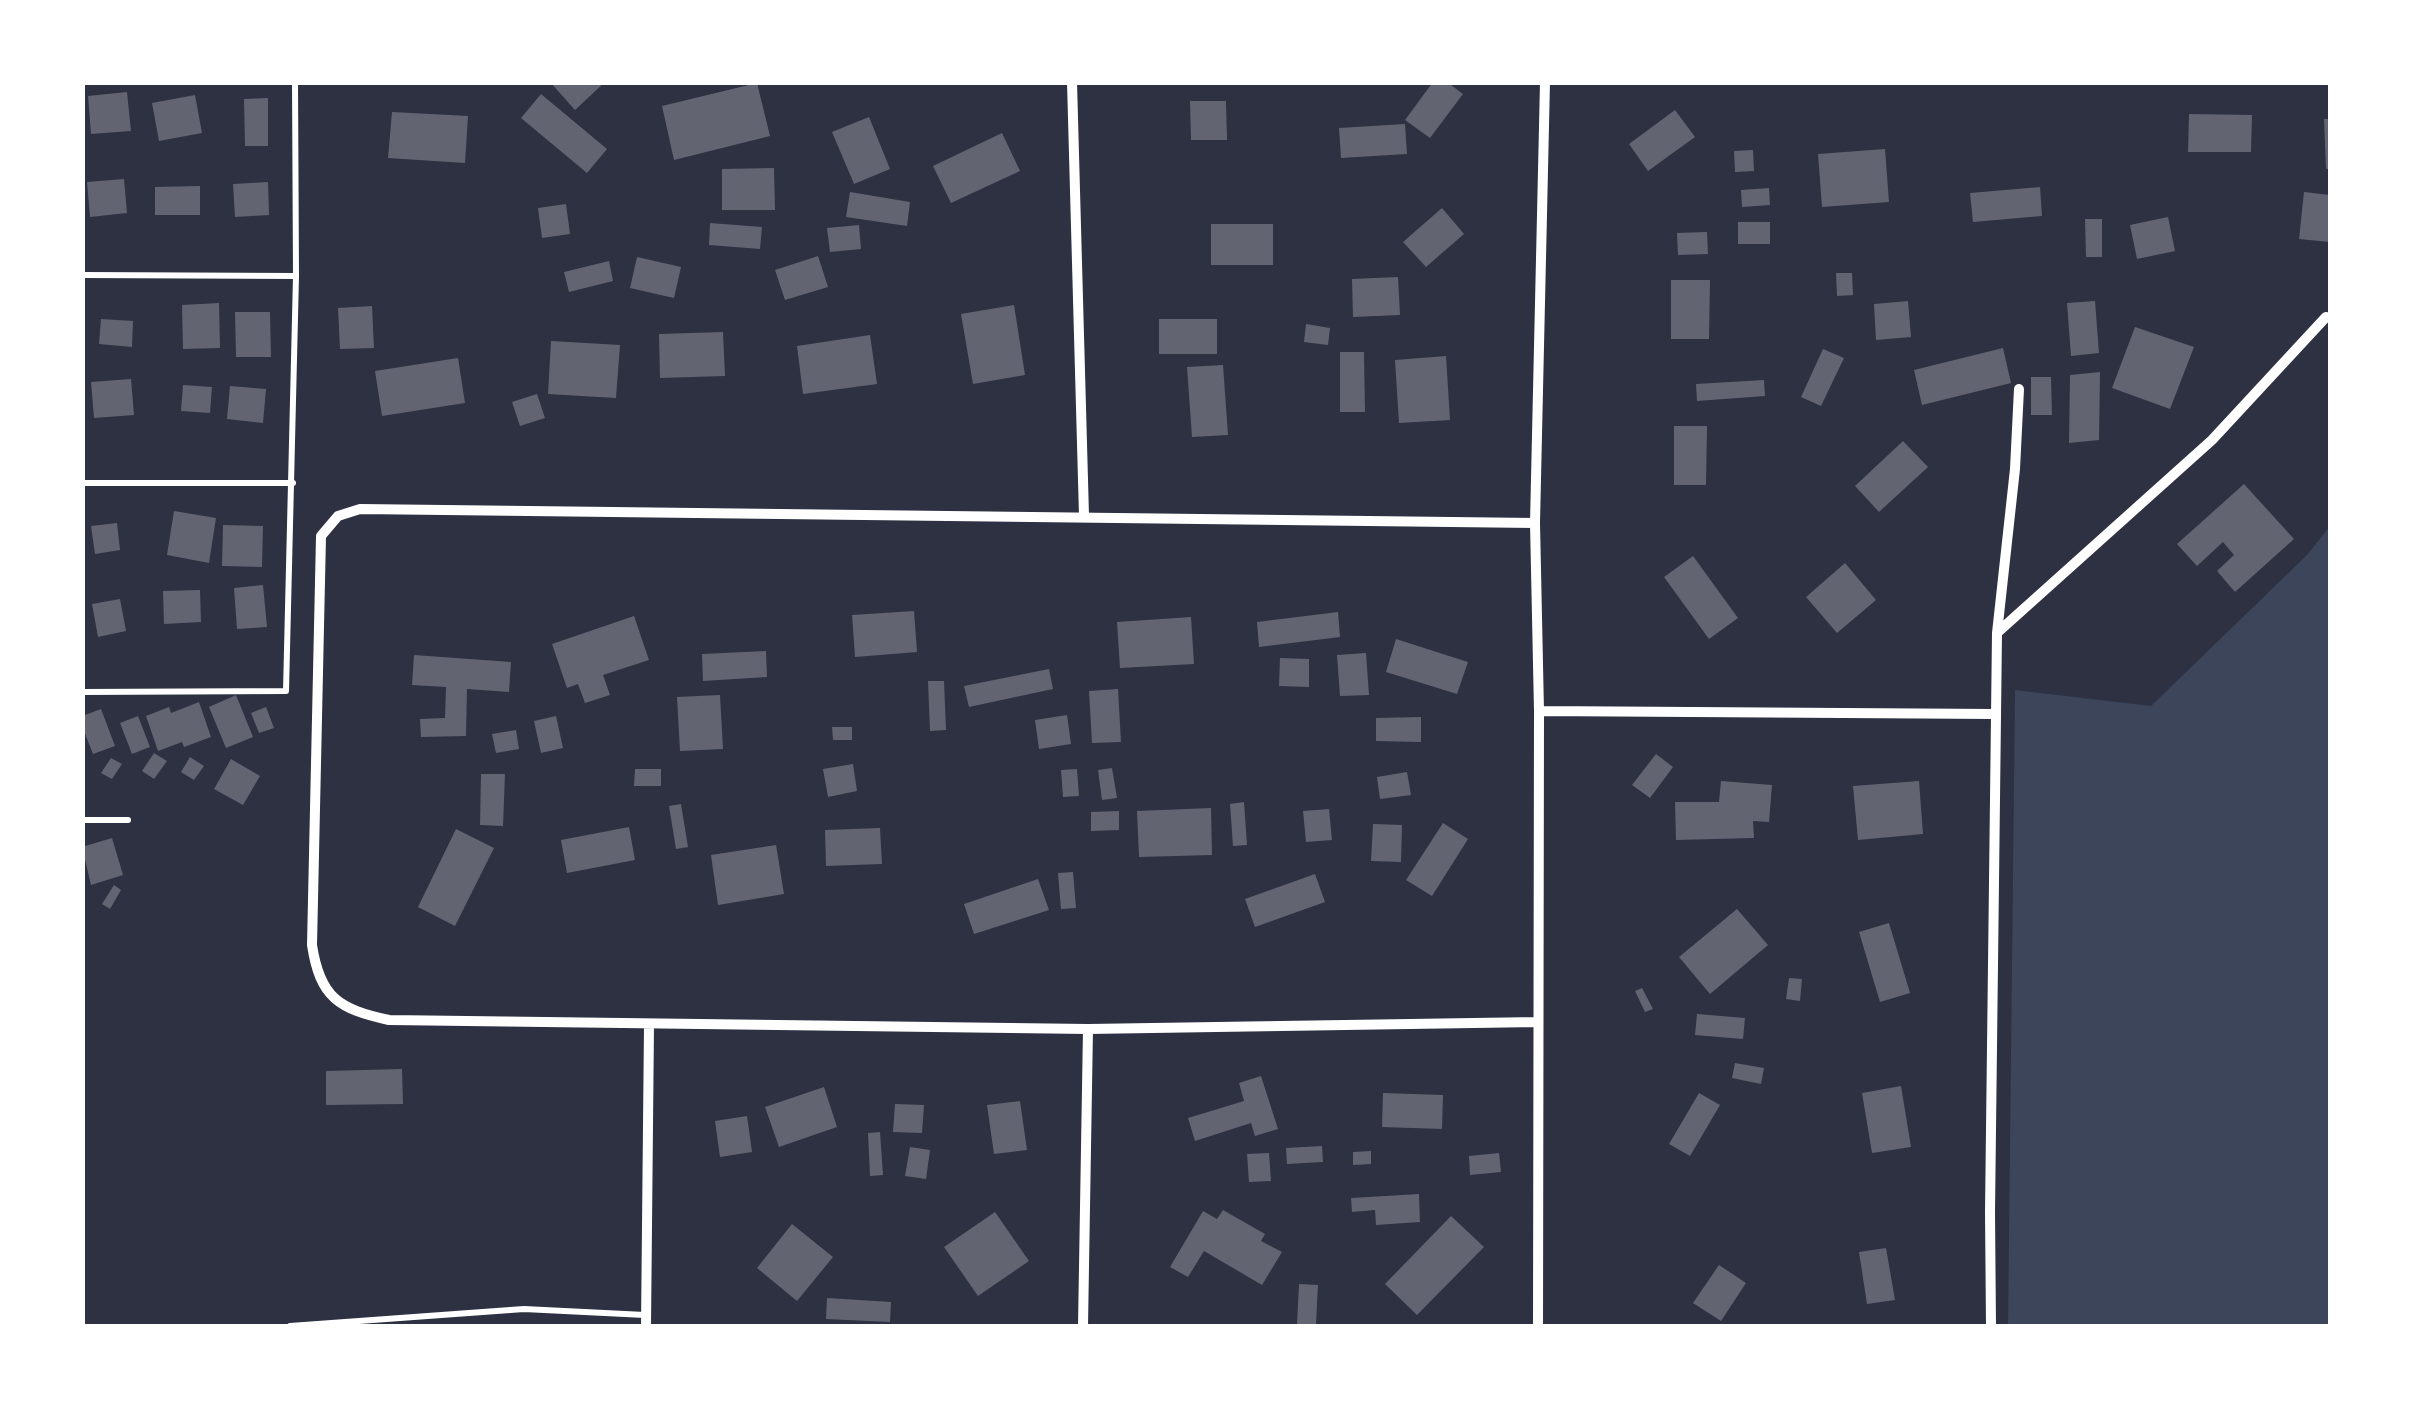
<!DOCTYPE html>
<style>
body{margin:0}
#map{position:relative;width:2413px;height:1409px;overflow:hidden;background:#2d3142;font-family:Barlow,sans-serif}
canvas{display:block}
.frame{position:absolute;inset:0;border:85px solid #fff;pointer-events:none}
</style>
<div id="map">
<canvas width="2413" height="1409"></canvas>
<div class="frame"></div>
</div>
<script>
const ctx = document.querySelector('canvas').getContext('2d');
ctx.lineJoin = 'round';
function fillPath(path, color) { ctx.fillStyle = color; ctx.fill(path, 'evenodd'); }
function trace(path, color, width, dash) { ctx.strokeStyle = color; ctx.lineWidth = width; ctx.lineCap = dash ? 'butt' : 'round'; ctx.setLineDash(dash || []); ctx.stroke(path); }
fillPath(new Path2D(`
 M 2330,526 L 2330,1326 L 2008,1326 L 2015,690 L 2151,706 L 2307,555 Z`), '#3c4559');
fillPath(new Path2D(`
 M 550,82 L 605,82 L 575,110 Z
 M 1433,82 L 1447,82 L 1463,94 L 1430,138 L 1405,120 Z
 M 757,83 L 770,136 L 674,160 L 662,106 Z
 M 127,92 L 131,131 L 91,134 L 88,96 Z
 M 541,94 L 607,149 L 587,173 L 521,118 Z
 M 195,95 L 202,133 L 159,141 L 152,103 Z
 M 268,98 L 268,146 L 245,146 L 244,99 Z
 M 1190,101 L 1226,101 L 1227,140 L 1191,140 Z
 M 1675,110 L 1695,137 L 1648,171 L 1629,144 Z
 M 392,112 L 468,116 L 465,163 L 388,158 Z
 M 2189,114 L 2252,115 L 2251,152 L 2188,152 Z
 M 869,117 L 890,169 L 854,184 L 832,132 Z
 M 2324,119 L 2330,119 L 2330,169 L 2326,169 Z
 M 1405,124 L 1407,154 L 1341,158 L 1339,128 Z
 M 1002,133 L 1020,171 L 951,203 L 933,166 Z
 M 1885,149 L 1889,202 L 1822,207 L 1818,154 Z
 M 1753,150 L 1754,171 L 1735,172 L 1734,151 Z
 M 774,168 L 775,210 L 722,210 L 722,169 Z
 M 124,179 L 127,213 L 90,217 L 87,182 Z
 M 268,182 L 269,215 L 235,217 L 233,184 Z
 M 200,186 L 200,215 L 155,215 L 155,187 Z
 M 2040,187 L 2042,216 L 1973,222 L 1970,193 Z
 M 1769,188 L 1770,205 L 1742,207 L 1741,190 Z
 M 850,192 L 910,202 L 907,226 L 846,217 Z
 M 2304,192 L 2330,195 L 2330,242 L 2299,239 Z
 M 566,204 L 570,234 L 542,238 L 538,208 Z
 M 1442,208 L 1464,234 L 1426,267 L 1403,242 Z
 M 2168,217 L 2175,251 L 2137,259 L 2130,225 Z
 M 2085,219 L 2102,219 L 2102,257 L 2086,257 Z
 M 1738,222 L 1770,222 L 1770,244 L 1738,244 Z
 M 710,223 L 762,227 L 760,249 L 709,245 Z
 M 1211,224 L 1273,224 L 1273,265 L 1211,265 Z
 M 859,225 L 861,249 L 830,252 L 827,228 Z
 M 1707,232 L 1708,254 L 1678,255 L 1677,233 Z
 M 818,256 L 828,287 L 785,300 L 775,270 Z
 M 637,257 L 681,267 L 674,298 L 630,288 Z
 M 609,261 L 613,281 L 569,292 L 564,272 Z
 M 1836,273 L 1852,273 L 1853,295 L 1837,296 Z
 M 1398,277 L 1400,315 L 1353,317 L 1352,279 Z
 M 1671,280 L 1710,280 L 1709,339 L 1671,339 Z
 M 1908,301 L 1911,337 L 1876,340 L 1874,304 Z
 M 2095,301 L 2099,353 L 2071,356 L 2067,303 Z
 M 219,303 L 220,348 L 183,349 L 182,305 Z
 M 1014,305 L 1025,375 L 973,384 L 961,314 Z
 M 372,306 L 374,348 L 340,349 L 338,308 Z
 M 235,312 L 270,312 L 271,357 L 236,357 Z
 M 101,319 L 133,321 L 132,347 L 99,344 Z
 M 1159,319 L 1217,319 L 1217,354 L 1159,354 Z
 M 1306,324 L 1330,328 L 1328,345 L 1304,342 Z
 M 2135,327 L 2194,347 L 2170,409 L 2112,388 Z
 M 723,332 L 725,376 L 660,378 L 659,334 Z
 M 870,335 L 877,384 L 803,394 L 797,346 Z
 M 551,341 L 620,345 L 616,398 L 548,394 Z
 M 2003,348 L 2011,383 L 1922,405 L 1914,370 Z
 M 1823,349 L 1844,358 L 1821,406 L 1801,397 Z
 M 1340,352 L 1364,352 L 1365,412 L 1340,412 Z
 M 1446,356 L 1450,420 L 1399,423 L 1395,360 Z
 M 458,358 L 465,403 L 382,416 L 375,371 Z
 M 1223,365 L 1228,435 L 1192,437 L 1187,367 Z
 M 2100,372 L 2099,440 L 2069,443 L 2070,375 Z
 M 2031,377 L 2051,377 L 2052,415 L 2031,415 Z
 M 131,379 L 134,415 L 94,418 L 91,382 Z
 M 1764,380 L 1765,396 L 1697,401 L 1696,384 Z
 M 183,385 L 212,387 L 210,413 L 181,411 Z
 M 230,386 L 266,389 L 263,423 L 227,419 Z
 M 537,394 L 545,418 L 520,426 L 512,402 Z
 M 1674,426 L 1707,426 L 1706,485 L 1674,485 Z
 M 1903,441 L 1928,467 L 1879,512 L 1855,486 Z
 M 2244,484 L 2294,539 L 2235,592 L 2217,571 L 2234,555 L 2223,542 L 2197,566 L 2177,544 Z
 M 174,511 L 216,518 L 209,563 L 167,555 Z
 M 117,523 L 120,550 L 95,554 L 91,526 Z
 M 223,525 L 263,526 L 262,567 L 222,566 Z
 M 1693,556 L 1738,618 L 1709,639 L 1664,577 Z
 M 1845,563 L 1876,600 L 1837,633 L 1806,597 Z
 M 263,585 L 267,627 L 237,629 L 234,588 Z
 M 200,590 L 201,622 L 164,624 L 163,591 Z
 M 120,599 L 126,631 L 98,637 L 92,604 Z
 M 914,611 L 917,652 L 855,657 L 852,615 Z
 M 1338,612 L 1340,637 L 1259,647 L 1257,622 Z
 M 634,616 L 649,660 L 603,675 L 610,695 L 585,703 L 578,684 L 567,688 L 552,644 Z
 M 1191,617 L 1194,664 L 1120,668 L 1117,622 Z
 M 1396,639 L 1468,662 L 1457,694 L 1386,672 Z
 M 766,651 L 767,677 L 703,681 L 702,654 Z
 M 1366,653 L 1369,695 L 1340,696 L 1337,655 Z
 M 414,655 L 511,662 L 509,692 L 467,689 L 466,736 L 421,737 L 420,719 L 445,718 L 446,687 L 412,685 Z
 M 1280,658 L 1309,659 L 1309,687 L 1279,686 Z
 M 1049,669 L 1053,689 L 969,707 L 964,686 Z
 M 928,681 L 944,681 L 946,730 L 930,731 Z
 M 1118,689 L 1121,742 L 1092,743 L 1089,691 Z
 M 236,695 L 253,737 L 226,748 L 209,707 Z
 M 720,695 L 723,749 L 680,751 L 677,697 Z
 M 199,702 L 211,737 L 184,747 L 182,742 L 158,751 L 146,716 L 169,707 L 171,713 Z
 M 266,707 L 274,728 L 259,733 L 251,713 Z
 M 101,709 L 115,746 L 93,754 L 82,726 L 82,716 Z
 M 1067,715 L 1071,744 L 1039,749 L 1035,720 Z
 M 138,716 L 150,747 L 132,754 L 120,723 Z
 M 556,716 L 563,748 L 541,753 L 534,721 Z
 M 1421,717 L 1421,742 L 1376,741 L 1376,718 Z
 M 832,727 L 852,727 L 852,740 L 833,740 Z
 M 516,730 L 519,749 L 496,753 L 492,734 Z
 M 154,753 L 167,761 L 154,779 L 142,771 Z
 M 1656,754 L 1673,767 L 1650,798 L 1632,785 Z
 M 190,757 L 204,766 L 194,780 L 181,772 Z
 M 111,758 L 122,764 L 112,779 L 101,773 Z
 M 231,759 L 260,776 L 243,805 L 214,789 Z
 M 853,764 L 857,791 L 828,797 L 823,769 Z
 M 1112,768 L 1117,798 L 1102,800 L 1098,770 Z
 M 635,769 L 661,769 L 661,786 L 634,786 Z
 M 1077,769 L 1079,796 L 1063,797 L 1061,770 Z
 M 1407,772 L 1411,795 L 1380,799 L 1377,777 Z
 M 481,774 L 505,774 L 503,826 L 480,825 Z
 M 1721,781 L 1772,785 L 1769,822 L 1753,821 L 1754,838 L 1676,840 L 1675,802 L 1719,802 Z
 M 1919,781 L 1923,834 L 1858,840 L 1853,786 Z
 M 1244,802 L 1247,845 L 1233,846 L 1230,804 Z
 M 681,804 L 688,847 L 676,849 L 669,806 Z
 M 1211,808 L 1212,855 L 1139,857 L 1137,811 Z
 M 1329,809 L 1332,840 L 1306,842 L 1303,811 Z
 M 1119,811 L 1119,830 L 1091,831 L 1091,812 Z
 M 1443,823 L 1468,839 L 1432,896 L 1406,880 Z
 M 1373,824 L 1402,825 L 1401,862 L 1371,861 Z
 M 629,827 L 635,860 L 567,873 L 561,840 Z
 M 880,828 L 882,864 L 826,866 L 825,830 Z
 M 456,829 L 494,848 L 455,926 L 418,907 Z
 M 112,838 L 123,875 L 91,885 L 82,847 Z
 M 776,845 L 784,894 L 718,905 L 711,855 Z
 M 1073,872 L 1076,908 L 1061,909 L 1058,873 Z
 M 1315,874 L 1325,902 L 1255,927 L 1245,899 Z
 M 1038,879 L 1049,910 L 974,934 L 964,904 Z
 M 114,885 L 121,890 L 110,909 L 102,904 Z
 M 1737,909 L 1768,945 L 1710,994 L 1679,957 Z
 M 1889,923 L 1910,993 L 1880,1002 L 1859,932 Z
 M 1789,978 L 1802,979 L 1800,1001 L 1786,999 Z
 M 1642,988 L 1653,1009 L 1645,1012 L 1635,991 Z
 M 1697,1014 L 1745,1018 L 1743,1039 L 1695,1035 Z
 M 1735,1063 L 1764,1068 L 1761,1084 L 1732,1078 Z
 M 402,1069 L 403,1104 L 326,1105 L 326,1071 Z
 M 1261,1076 L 1278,1129 L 1255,1136 L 1251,1123 L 1195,1141 L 1188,1118 L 1244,1101 L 1239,1083 Z
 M 1901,1086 L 1911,1147 L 1872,1153 L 1862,1093 Z
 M 824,1087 L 837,1127 L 779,1147 L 765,1107 Z
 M 1383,1093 L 1443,1095 L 1442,1129 L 1382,1127 Z
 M 1699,1093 L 1720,1105 L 1690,1156 L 1669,1144 Z
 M 1020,1101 L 1027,1150 L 994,1154 L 987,1105 Z
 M 895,1104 L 924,1105 L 922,1133 L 893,1132 Z
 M 747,1116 L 752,1152 L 720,1157 L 715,1121 Z
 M 880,1132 L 883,1175 L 870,1176 L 868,1133 Z
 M 1322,1146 L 1323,1162 L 1287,1164 L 1286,1148 Z
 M 910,1147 L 930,1150 L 926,1179 L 905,1176 Z
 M 1371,1151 L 1371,1164 L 1353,1165 L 1353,1152 Z
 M 1269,1153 L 1271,1181 L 1249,1182 L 1247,1154 Z
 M 1499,1153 L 1501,1172 L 1470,1175 L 1469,1156 Z
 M 1419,1194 L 1420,1222 L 1376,1225 L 1375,1210 L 1352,1212 L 1351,1198 Z
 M 1223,1210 L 1265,1234 L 1261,1241 L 1282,1252 L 1262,1285 L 1204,1251 L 1188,1277 L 1170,1267 L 1203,1211 L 1217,1219 Z
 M 995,1212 L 1029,1261 L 978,1296 L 944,1247 Z
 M 1451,1216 L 1484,1247 L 1417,1315 L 1385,1284 Z
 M 792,1224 L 833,1257 L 797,1301 L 757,1268 Z
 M 1886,1248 L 1895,1300 L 1867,1304 L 1859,1252 Z
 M 1719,1265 L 1746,1283 L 1721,1321 L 1693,1303 Z
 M 1299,1284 L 1318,1285 L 1316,1324 L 1297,1324 Z
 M 827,1298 L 891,1302 L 890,1322 L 826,1319 Z`), '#626471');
trace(new Path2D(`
 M 82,275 L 296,276
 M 82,483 L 293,483
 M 82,692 L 286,691 L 296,276 L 295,82
 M 82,820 L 128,820
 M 290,1326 L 524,1309 L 645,1315`), '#fff', 6);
trace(new Path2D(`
 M 1072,82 L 1084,516
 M 1535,523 L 360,509 L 338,516 L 321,536 L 312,945 C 320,998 339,1009 389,1020 L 1088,1029 L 1538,1022
 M 1998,632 L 2212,440 L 2326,317
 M 1539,711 L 1995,714
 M 646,1326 L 649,1025
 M 1083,1326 L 1088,1029
 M 1538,1326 L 1539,711 L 1535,523 L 1545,82
 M 1991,1326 L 1990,1212 L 1997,633 L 2015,469 L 2019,389`), '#fff', 10);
</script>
